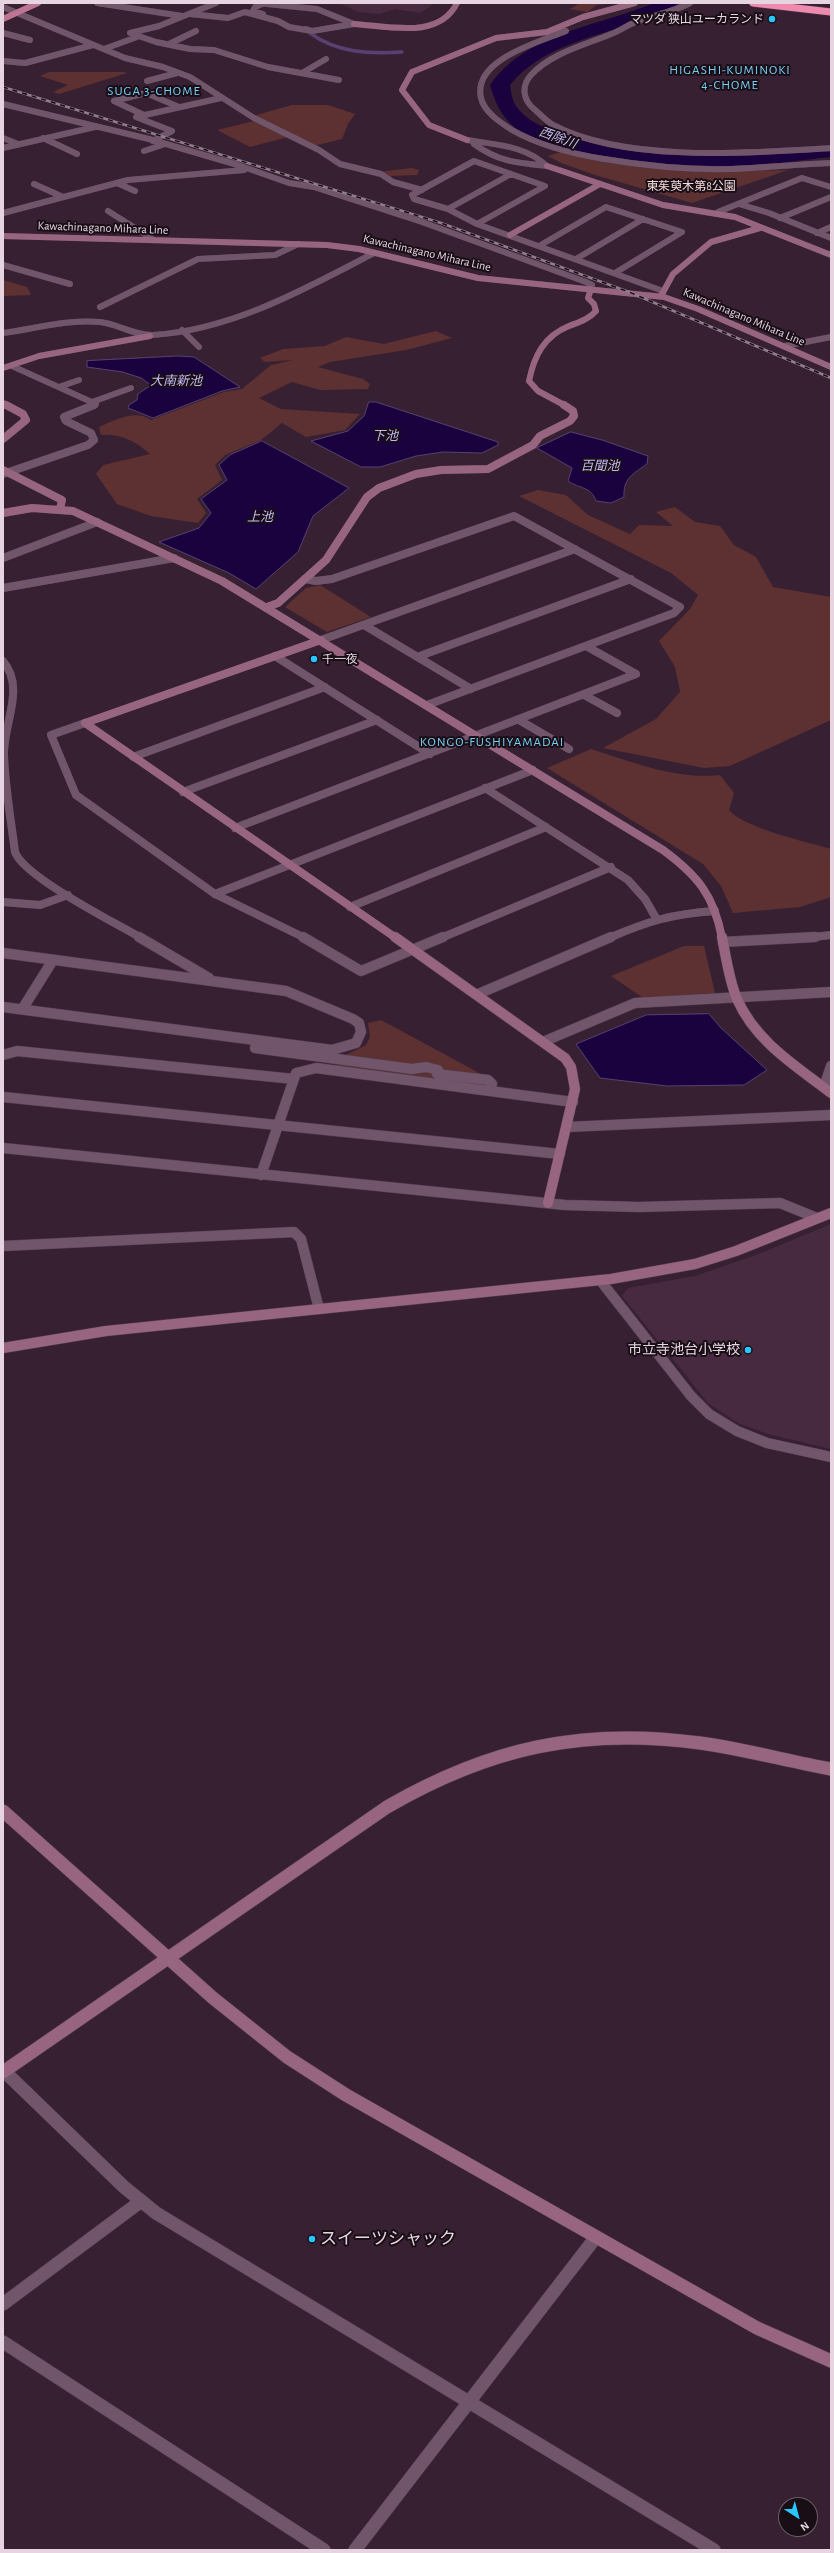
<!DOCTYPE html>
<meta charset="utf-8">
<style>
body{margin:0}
#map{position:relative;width:834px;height:2553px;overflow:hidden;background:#382033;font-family:"Alegreya Sans",sans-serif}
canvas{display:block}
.frame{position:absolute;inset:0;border:4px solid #e6d5e1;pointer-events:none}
.north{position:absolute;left:778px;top:2497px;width:40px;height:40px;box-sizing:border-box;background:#190e16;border:1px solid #6b5e67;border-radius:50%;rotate:144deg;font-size:11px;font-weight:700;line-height:16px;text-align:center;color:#e6d5e1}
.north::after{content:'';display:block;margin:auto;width:14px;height:18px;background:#28c8ff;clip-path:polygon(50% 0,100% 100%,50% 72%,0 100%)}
</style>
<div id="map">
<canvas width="834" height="2553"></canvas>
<div class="frame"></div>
<div class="north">N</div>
</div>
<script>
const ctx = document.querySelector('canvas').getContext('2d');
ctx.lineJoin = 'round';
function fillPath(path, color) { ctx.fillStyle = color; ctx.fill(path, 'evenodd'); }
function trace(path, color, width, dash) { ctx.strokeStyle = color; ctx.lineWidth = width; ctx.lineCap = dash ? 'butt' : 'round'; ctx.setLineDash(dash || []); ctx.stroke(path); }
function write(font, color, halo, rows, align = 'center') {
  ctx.font = font + ' "Alegreya Sans","Noto Sans JP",sans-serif'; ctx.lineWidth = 4; ctx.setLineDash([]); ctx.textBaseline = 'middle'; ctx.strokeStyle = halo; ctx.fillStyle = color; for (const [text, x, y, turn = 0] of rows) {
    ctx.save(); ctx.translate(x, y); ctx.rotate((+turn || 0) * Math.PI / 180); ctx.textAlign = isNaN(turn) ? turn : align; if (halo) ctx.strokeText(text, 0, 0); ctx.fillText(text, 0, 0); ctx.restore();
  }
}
fillPath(new Path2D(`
 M 339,3 L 435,3 L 420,13 L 395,9 L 380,14 L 358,12 Z
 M 831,1224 L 831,1449 L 768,1434 L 738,1423 L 708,1403 L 622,1296 L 628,1288 L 695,1276 L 756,1255 Z`), '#472a40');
fillPath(new Path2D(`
 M 580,3 L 616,3 L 597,5 L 587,12 L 570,9 Z
 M 49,72 L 124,72 L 127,73 L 59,94 L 53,92 L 68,85 L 40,76 Z
 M 292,105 L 328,105 L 355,114 L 348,124 L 342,139 L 313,146 L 253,116 Z
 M 254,121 L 288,137 L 250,147 L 217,130 Z
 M 561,152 L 608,163 L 745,171 L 788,170 L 692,203 L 595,175 L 561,163 L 548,156 Z
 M 412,168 L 419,170 L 417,175 L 390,176 L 379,172 Z
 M 3,280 L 27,287 L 31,295 L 3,296 Z
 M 436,331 L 452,338 L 406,350 L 330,362 L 318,367 L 363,379 L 370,384 L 368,389 L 320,390 L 292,382 L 259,398 L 281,409 L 360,414 L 345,430 L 306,437 L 282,423 L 261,440 L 225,455 L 215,465 L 222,480 L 197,499 L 206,513 L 198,523 L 151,516 L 117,504 L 96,474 L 103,465 L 150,454 C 136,441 119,433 101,435 L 99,427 C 116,420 134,409 151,420 L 224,392 L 242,389 L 271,365 L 293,360 L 265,362 L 260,358 L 283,349 L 325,346 L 346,337 L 384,344 Z
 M 538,490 L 566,495 L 588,515 L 630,534 L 639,525 L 673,526 L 656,512 L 675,507 L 695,522 L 720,526 L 734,545 L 756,557 L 773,587 L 831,597 L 831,720 L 730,766 L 704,768 L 603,748 L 656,719 L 680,692 L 675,667 L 659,641 L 690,609 L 698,595 L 671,573 L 519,496 Z
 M 320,585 L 371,617 L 327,632 L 285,607 L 306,588 Z
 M 591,749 C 632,762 677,780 720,775 L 734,793 L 729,810 C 744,828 807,842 831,849 L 831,897 L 800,907 L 733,913 L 721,886 L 703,864 L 547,768 Z
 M 684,946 L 704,946 L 715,993 L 643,998 L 611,976 Z
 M 381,1020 L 483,1075 L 470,1083 L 336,1067 L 340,1058 L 366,1045 L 370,1037 L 368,1023 Z`), '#5d3031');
const water = new Path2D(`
 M 178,356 L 194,357 L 240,387 L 222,391 L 153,418 L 128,408 L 129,405 L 137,400 L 138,394 L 151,385 L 141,378 L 123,372 L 87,367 L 87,361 Z
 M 369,402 L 376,402 L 498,442 L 498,445 L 482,453 L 443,452 L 416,456 L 380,467 L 361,467 L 311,441 L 348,431 L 364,416 Z
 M 571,432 L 602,440 L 648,456 L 647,464 C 633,474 623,478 624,497 L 611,503 L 596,501 C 591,486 579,489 568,481 L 572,468 L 537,448 Z
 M 262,441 L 349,488 L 313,516 L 298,552 L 256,589 L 229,573 L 159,542 L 199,528 L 211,513 L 201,499 L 227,480 L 219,465 L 230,455 Z
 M 709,1014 L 721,1028 L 767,1070 L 744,1085 L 667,1086 L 600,1078 L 576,1044 L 646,1015 Z`);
fillPath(water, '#1a023f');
trace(water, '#574170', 1);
trace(new Path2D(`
 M 310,33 C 337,53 369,54 402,52`), '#574170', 3.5);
fillPath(new Path2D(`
 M 654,3 L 678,3 C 672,12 653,16 643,20 C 598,36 541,46 510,85 C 511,92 512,100 516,106 C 546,150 682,156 732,155 C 765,154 798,147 831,145 L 831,157 C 798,160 765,166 731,167 C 683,169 549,159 513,126 C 500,114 495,102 490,85 C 526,33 599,26 654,3 Z`), '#1a023f');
const streetFar3 = new Path2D(`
 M 97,3 L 182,16
 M 216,3 L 159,26 L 130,33 L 156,42 L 190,49 L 214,50 L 268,67 L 339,80
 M 257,3 L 317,9 L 354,24
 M 690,3 C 673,12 654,15 636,22 C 627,25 620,31 611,34 C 585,45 551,53 531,75 C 521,86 523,100 534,109 C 540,114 546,121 553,125 C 625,163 751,153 831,148
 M 262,4 L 255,7 L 253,11 L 263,14
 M 3,7 L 125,58 L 163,67 L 190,77 L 254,118 L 319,150 L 340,164 L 381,174 L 393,182 L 422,190
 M 190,14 L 228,18 L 245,12 L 278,21 L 289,27 L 312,31
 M 306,29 L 312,31 L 354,24
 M 556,29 L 566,31 C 539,42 472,60 481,98 C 484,112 501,123 512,130 C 540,146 573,154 604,159 C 646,166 689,170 731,169 C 764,168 798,164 831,163
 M 3,33 L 30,40
 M 169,44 L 196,31
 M 104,49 L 137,37
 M 3,61 L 25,63 L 93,45
 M 302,73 L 326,59
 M 147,81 L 177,73
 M 114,101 L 146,93 L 179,107
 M 114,101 L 144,115
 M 3,104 L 149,139 L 238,165 L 289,183 L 314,187 L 422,222 L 586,282 L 592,285 L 591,289
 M 3,138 L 18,144
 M 43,138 L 77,154
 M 467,140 C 496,145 524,145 547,166
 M 153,141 L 172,131 L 136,117 L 221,98
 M 474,144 C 499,162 517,163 547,166
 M 3,148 L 95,127
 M 144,151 L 165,144
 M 474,161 L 545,186 L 477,224 L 448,209 L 414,199 L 412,195 Z
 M 117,183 L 135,191
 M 34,184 L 63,197
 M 739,204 L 769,213 L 831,238
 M 448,209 L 511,174
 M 108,211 L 154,240
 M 718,212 L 802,178 L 831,187
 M 3,213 L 128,180 L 244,170
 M 780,218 L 831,197
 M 477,224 L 663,291
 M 817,233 L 831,227
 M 539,246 L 606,207 L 682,232 L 615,273
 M 576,259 L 643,219
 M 3,265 L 70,284
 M 100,307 L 198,259 L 275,255 L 298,244
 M 182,330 L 199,347
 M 3,333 C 34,329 68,319 100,322 C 118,324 135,336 153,335 C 232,330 305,289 374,253
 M 785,346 L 831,337
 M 12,366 L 96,404 L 92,406
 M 59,387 L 79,380
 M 92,402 L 131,388`);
const streetFar2 = new Path2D(`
 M 3,474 L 88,445 L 94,440 L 91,433 L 66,421 L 64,417 L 94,405
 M 3,558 L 97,522
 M 305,579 L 316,581 L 332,579 L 514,516 L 680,607 L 674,613 L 427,705
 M 3,588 L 174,558
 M 364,625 L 471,689
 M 321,640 L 575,549
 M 275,656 L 430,754
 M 417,657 L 631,579
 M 3,661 C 26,688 3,724 4,755 C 5,787 11,820 15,852 C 24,877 114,922 141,938
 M 584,695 L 617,713
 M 519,720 L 569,749
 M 85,723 L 51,735 L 76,795 L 215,894 L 305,938
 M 133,757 L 325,687
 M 485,788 L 628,880 L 645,899 L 656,918
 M 183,792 L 377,720
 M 235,828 L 636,674 L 586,646
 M 215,894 L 533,770
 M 3,902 L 40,905 L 68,895
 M 350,907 L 546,827
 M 441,938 L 611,867
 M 609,938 C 648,921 672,914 715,911
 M 805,938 L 831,935`);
const streetFar1 = new Path2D(`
 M 139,937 L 209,978
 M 303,937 L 361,971 L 443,937
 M 723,942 L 815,937
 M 3,953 L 286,991 L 353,1019 L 359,1023 L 361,1032 L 356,1043 L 332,1050 L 3,1007
 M 478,994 L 611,937
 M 23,1008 L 53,960
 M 257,1041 L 255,1048 L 412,1069 L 426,1067 L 438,1070 L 437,1074 L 488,1080 L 492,1084 L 490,1090
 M 545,1041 L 635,1003 L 831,992
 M 3,1055 L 17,1051 L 294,1079
 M 824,1087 L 831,1066
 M 3,1097 L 560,1154
 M 567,1127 L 831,1115
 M 3,1148 L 565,1205 L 639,1207 L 780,1203 L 817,1218
 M 261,1175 L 296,1073 L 316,1068 L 573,1102
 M 3,1246 L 294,1232 L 301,1239 L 319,1309
 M 600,1280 L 691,1396 L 709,1414 L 737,1431 L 767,1443 L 831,1457`);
const street = new Path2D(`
 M 3,2070 L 124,2187 L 156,2213 L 714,2550
 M 3,2304 L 140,2202
 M 3,2342 L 324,2550
 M 355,2550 L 596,2237`);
const secondaryFar3 = new Path2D(`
 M 354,24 C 388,26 439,40 457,3
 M 467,140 L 429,125 L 402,90 L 412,72 L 496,38 L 547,32 L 583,17 L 635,3
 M 547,166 L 663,205 L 735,217 L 831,255
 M 510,235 L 600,184
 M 3,236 L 327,245 L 359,249 L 478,278 L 664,297 L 698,309 L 831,367
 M 661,296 L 673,274 L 711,242 L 760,228
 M 3,368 L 39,356 L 150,336
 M 3,403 L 8,406
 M 566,406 L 538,391 L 529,381 C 534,356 544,336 569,326 C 579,322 589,319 596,311 L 594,304 L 588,298 L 591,289`);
const secondaryFar2 = new Path2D(`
 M 3,439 L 26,420 L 23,414 L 6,405
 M 3,470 L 62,500 L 60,509
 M 3,513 L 32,508 L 73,511 L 222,581 L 663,850 C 697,875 714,895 722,938
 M 267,607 L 278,603 L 326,560 L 367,497 L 379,488 L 416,474 L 441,470 L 488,469 L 533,445 L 540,436 L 570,421 L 574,416 L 573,411 L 564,405
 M 85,723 L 396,938
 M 85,723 L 321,640`);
const secondaryFar1 = new Path2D(`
 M 395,937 L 565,1058 L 571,1067 L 575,1089 L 548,1203
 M 722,937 C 726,957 729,980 737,999 C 756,1042 796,1066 831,1093
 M 3,1348 L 106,1331 L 611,1279 L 695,1264 L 736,1251 L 831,1213`);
const secondary = new Path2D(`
 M 3,1811 L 213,1998 L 287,2057 L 346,2095 L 757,2328 L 831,2361
 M 3,2072 L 387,1807 C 489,1748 582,1727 700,1743 C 744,1749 787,1761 831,1769`);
const primary = new Path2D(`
 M 3,19 L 38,3`);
const highway = new Path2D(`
 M 753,3 L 831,12`);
trace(streetFar3, '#533e4e', 6);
trace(streetFar2, '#533e4e', 8);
trace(streetFar1, '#533e4e', 11);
trace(street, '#533e4e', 14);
trace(secondaryFar3, '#533e4e', 6);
trace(secondaryFar2, '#533e4e', 8);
trace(secondaryFar1, '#533e4e', 11);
trace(secondary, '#533e4e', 14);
trace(primary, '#533e4e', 6);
trace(highway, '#533e4e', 8);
trace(streetFar3, '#71556a', 6);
trace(streetFar2, '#71556a', 8);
trace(streetFar1, '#71556a', 10);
trace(street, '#71556a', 13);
trace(secondaryFar3, '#97657f', 6);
trace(secondaryFar2, '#97657f', 8);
trace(secondaryFar1, '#97657f', 10);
trace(secondary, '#97657f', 13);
trace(primary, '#bd7593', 6);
trace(highway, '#ef8aaf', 7);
const rail = new Path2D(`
 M 3,87 L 441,223 L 629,292 L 831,378`);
trace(rail, '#907c8b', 2.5);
trace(rail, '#190e16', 1.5, [5]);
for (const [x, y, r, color] of [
 [772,19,4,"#28c8ff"],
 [314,659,4,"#28c8ff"],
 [748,1350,4,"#28c8ff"],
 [312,2239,4,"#28c8ff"]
]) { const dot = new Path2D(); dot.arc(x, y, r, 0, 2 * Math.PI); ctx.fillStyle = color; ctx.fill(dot); trace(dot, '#190e16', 1.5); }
write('12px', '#e6d5e1', '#190e16', [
 ["マツダ 狭山ユーカランド",764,19],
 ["千一夜",322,659,"left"]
], 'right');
write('12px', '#f4dbdb', '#190e16', [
 ["東茱萸木第8公園",691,186]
]);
write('12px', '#e6d5e1', '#190e16', [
 ["Kawachinagano Mihara Line",103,228,2],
 ["Kawachinagano Mihara Line",427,253,13],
 ["Kawachinagano Mihara Line",744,317,23]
]);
ctx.letterSpacing = '1px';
write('13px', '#76cef4', '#190e16', [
 ["HIGASHI-KUMINOKI",730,70],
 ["4-CHOME",730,85],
 ["SUGA 3-CHOME",154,91],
 ["KONGO-FUSHIYAMADAI",492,742]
]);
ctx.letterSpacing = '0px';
write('italic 13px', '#c1b8f1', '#190e16', [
 ["西除川",558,138,20],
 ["大南新池",176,381],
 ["下池",385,436],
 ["百聞池",600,466],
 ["上池",260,517]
]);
write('14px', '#e6d5e1', '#190e16', [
 ["市立寺池台小学校",740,1350]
], 'right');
write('17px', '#e6d5e1', '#190e16', [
 ["スイーツシャック",320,2239]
], 'left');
</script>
